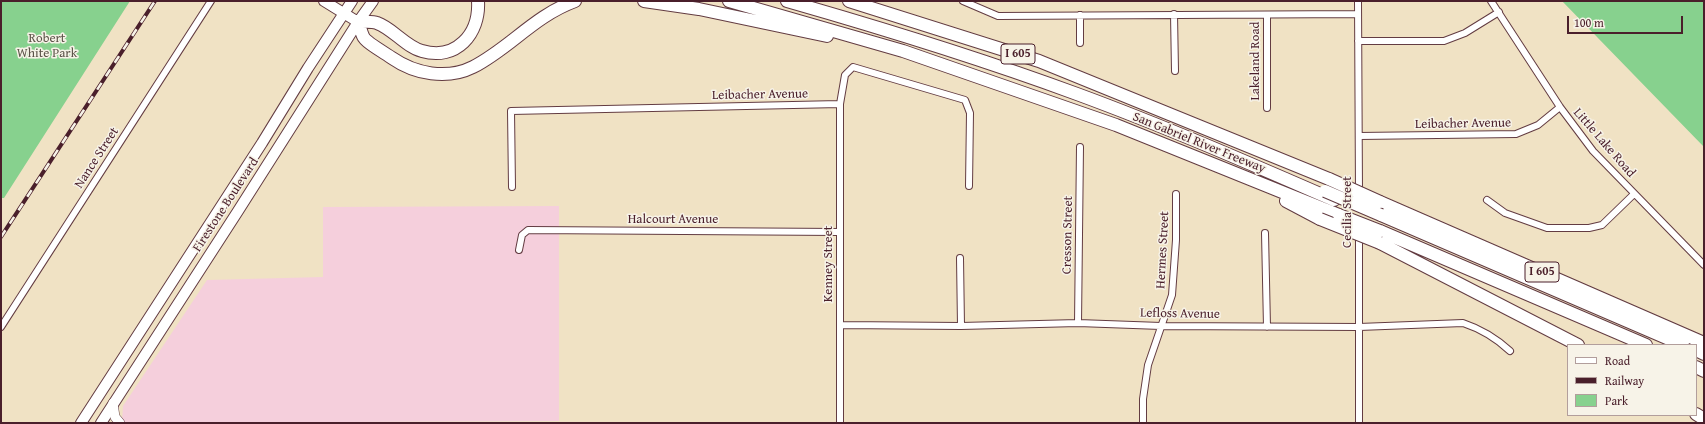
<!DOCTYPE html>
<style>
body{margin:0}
#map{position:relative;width:1705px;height:424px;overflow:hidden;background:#f0e2c4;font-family:"Gentium Book Plus",serif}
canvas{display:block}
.frame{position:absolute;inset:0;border:2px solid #4a1f2b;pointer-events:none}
.legend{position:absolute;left:1567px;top:344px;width:130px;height:72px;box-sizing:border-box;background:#f7f3e8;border:1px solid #b29e9c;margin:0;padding:5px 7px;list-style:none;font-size:12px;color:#4a1f2b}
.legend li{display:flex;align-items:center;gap:8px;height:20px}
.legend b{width:20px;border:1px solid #b29e9c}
.scale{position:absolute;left:1567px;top:16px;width:116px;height:18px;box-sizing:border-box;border:2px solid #4a1f2b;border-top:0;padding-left:5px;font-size:12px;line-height:14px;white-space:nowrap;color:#4a1f2b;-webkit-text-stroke:3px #f7f3e8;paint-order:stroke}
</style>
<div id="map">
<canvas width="1705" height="424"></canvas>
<div class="frame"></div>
<ul class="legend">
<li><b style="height:5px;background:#fff"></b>Road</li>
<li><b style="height:5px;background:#4a1f2b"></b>Railway</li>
<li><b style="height:11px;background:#87d18e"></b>Park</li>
</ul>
<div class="scale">100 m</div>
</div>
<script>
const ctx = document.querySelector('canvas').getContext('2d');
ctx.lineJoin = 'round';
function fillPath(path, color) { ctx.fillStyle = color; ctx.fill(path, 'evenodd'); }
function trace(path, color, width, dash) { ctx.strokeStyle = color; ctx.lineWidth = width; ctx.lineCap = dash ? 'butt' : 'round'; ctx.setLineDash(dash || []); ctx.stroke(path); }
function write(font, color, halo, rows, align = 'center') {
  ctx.font = font + ' "Gentium Book Plus",serif'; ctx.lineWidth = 3; ctx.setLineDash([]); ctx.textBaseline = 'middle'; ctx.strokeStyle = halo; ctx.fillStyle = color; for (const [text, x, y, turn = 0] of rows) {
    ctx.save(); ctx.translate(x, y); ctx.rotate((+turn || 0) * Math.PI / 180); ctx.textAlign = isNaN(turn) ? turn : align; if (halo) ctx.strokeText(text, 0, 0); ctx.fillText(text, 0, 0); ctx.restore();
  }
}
fillPath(new Path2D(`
 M 559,206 L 559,421 L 122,423 L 123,406 L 207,280 L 323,277 L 323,207 Z`), '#f5cfdc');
fillPath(new Path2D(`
 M 1,1 L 130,1 L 4,198 L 1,198 Z
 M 1562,1 L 1704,1 L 1704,147 Z`), '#87d18e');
const minor = new Path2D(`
 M 963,1 L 998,16 L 1358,14
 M 1358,1 L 1359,193
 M 1491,1 L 1560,107 L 1593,151 L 1704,265
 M 1174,14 L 1175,71
 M 1080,15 L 1080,43
 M 1267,15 L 1267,108
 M 1358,41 L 1444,41 L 1465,33 L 1499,12
 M 840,104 L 840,423
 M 1359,136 L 1516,134 L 1538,125 L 1560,107
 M 512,187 L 511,111 L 840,104 L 845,75 L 853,67 L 965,100 L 970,113 L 969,186
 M 1487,200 L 1505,213 L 1547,228 L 1589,228 L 1602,225 L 1634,194
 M 1265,233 L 1267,327
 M 1359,235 L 1359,423
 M 519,250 L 522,235 L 528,230 L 840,232
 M 960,258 L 961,326
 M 1078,323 L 1080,147
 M 840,325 L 961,326 L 1078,323 L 1161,326 L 1359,327 L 1463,323 C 1481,329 1496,338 1510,351
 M 1,327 L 211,1
 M 1143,423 L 1143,399 L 1148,365 L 1172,295 L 1176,240 L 1176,194`);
const secondary = new Path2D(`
 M 113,403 L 115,417 L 120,423`);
const primary = new Path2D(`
 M 324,1 L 358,22
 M 81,423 L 262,143 L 308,68 L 352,1
 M 101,423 L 238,211 L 358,22 L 373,1`);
const motorway = new Path2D(`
 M 478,1 C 480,34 456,61 422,51 C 406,47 392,28 377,23 C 372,21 364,22 358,22 C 360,26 361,32 363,36 C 365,42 385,53 392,58 C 415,74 447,80 473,67 C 510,48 534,16 575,1
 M 644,1 L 699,9 L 827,36
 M 729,1 L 903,51 L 1116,125 L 1339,215
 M 787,1 C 885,29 982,59 1077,94 C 1164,126 1249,163 1334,200
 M 849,1 L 1039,61 L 1329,179
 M 1286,201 L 1320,219
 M 1380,202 L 1704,343
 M 1381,215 L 1683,345
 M 1380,231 L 1646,345
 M 1380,243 L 1578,345
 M 1696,350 L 1704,354
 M 1696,367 L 1704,371
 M 1696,414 L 1704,419`);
trace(minor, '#633c42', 8);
trace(secondary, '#633c42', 10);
trace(primary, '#633c42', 12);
trace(motorway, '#633c42', 14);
trace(minor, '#fff', 6);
trace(secondary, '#fff', 9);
trace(primary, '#fff', 10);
trace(motorway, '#fff', 12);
const rail = new Path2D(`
 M 1,237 L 155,1`);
trace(rail, '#4a1f2b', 4);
trace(rail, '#f7f3e8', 2.5, [8]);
const motorwayBridge = new Path2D(`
 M 1329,179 L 1380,202
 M 1325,191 L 1381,215
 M 1339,215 L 1380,231
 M 1320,219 L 1380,243`);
trace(motorwayBridge, '#633c42', 14, []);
trace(motorwayBridge, '#fff', 12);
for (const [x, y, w] of [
 [1018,54,34],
 [1542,272,34]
]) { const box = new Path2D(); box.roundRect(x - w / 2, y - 10, w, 20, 3); ctx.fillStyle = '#f7f3e8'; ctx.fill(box); trace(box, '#4a1f2b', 1); }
write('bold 12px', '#4a1f2b', null, [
 ["I 605",1018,54],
 ["I 605",1542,272]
]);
write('13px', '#5c5449', '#f7f3e8', [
 ["Robert",47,39],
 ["White Park",47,54]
]);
write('13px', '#4a1f2b', '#f7f3e8', [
 ["Lakeland Road",1256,61,-90],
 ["Leibacher Avenue",760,95,-1],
 ["Leibacher Avenue",1463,124,-1],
 ["San Gabriel River Freeway",1199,143,22],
 ["Little Lake Road",1604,143,49],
 ["Nance Street",97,158,-57],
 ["Firestone Boulevard",226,205,-57],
 ["Cecilia Street",1348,212,-90],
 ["Halcourt Avenue",673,220],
 ["Cresson Street",1068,235,-89],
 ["Hermes Street",1163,250,-87],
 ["Kenney Street",829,264,-90],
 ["Lefloss Avenue",1180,314,1]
]);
</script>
